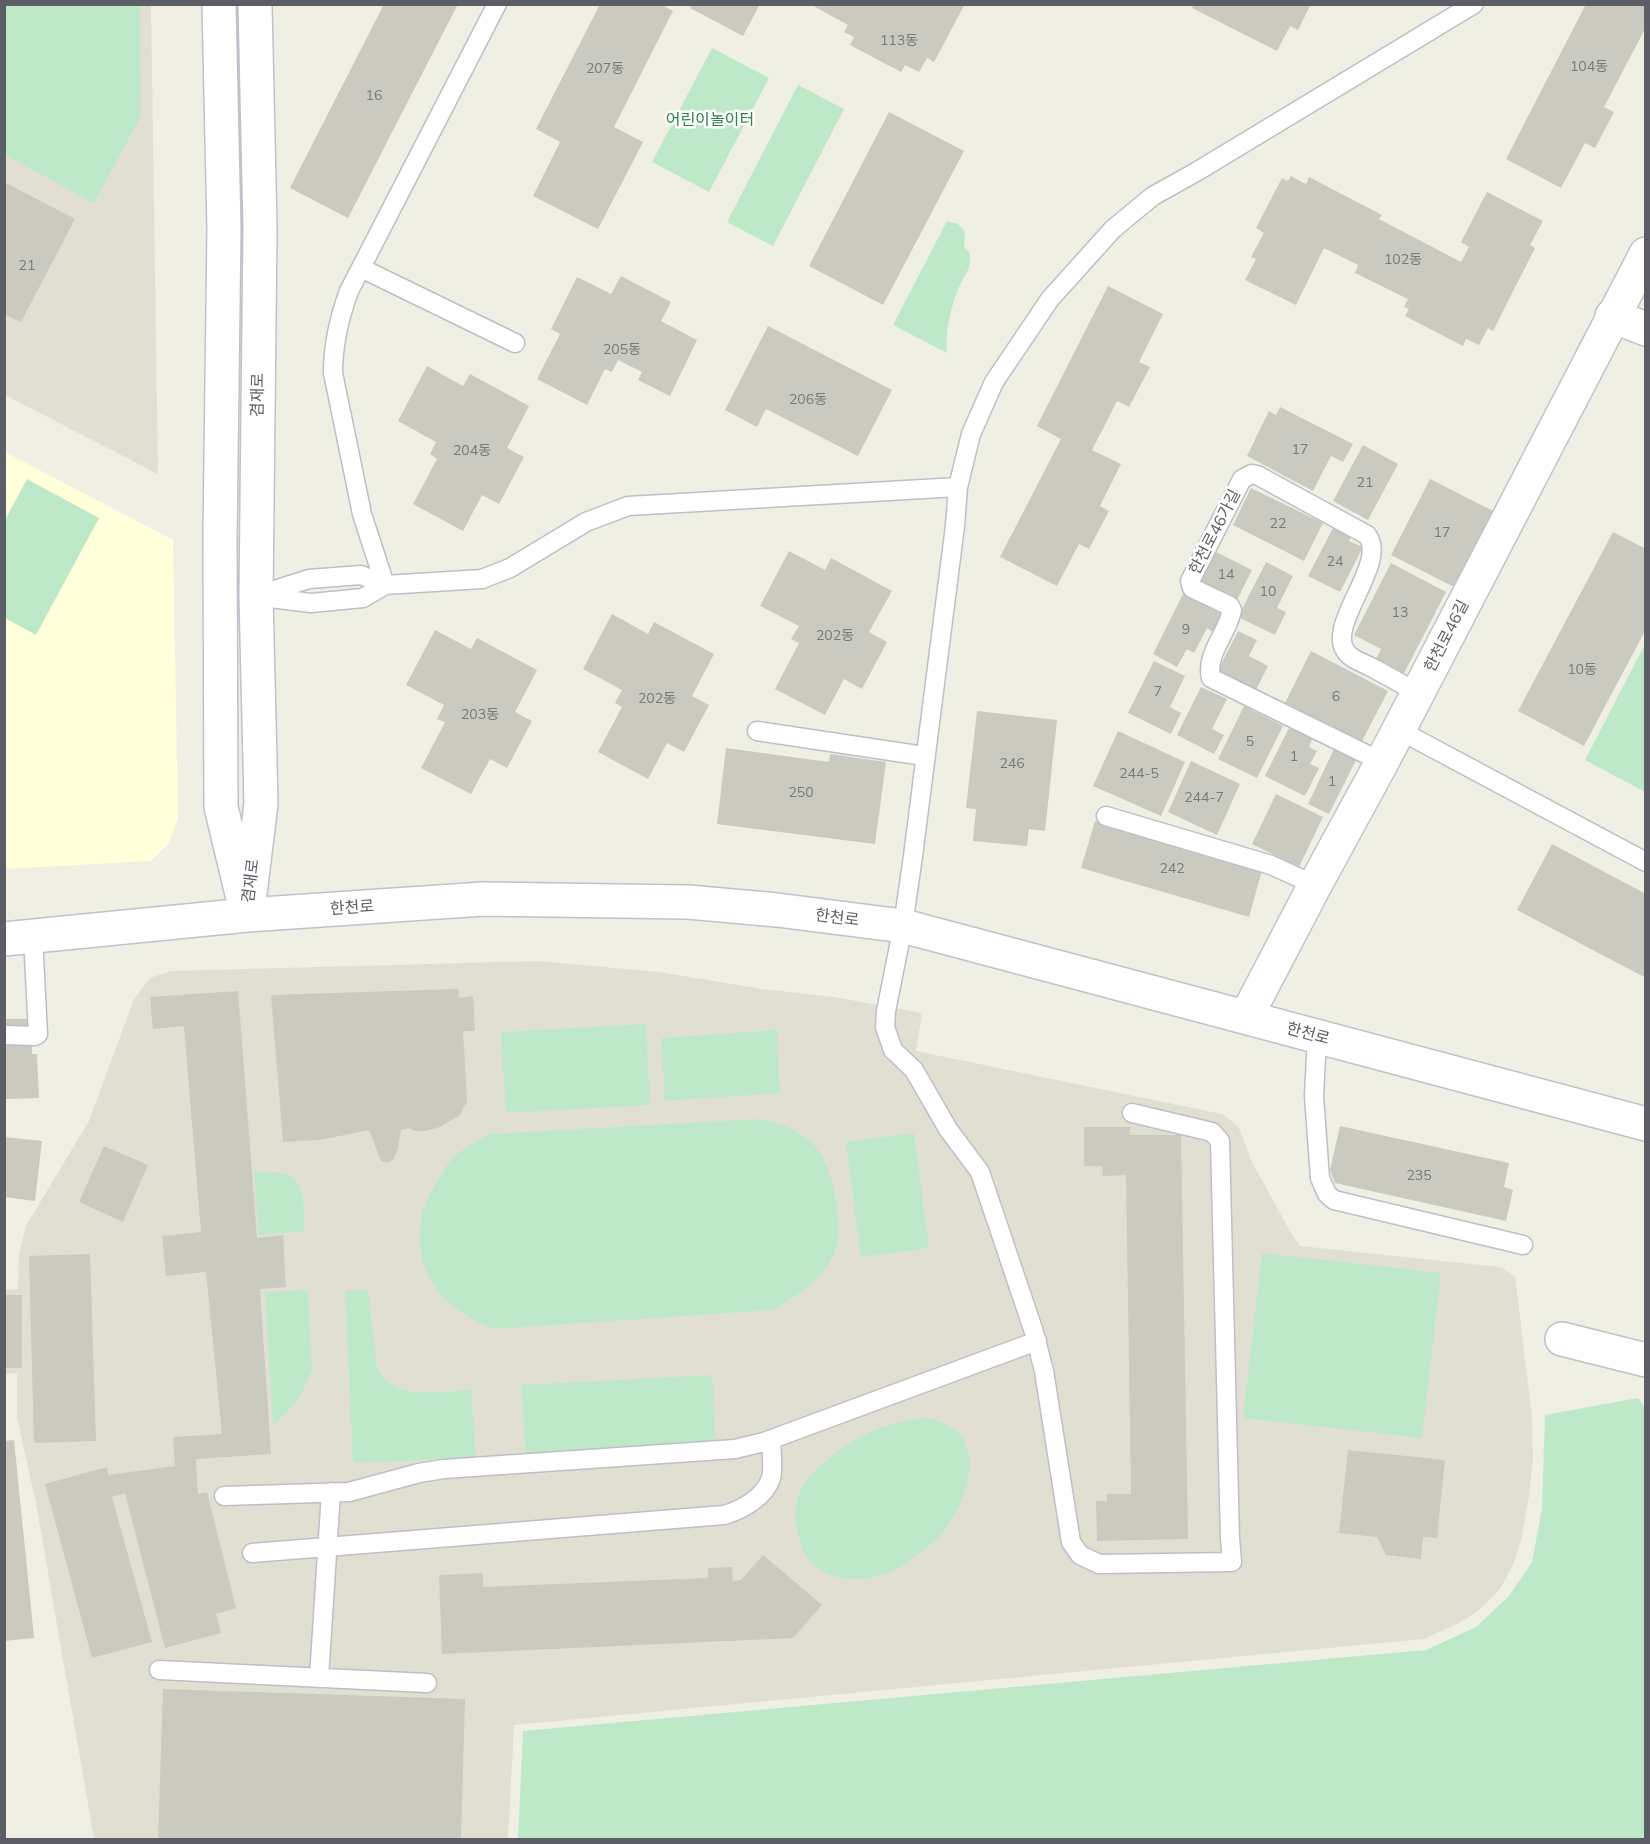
<!DOCTYPE html>
<meta charset="utf-8">
<style>
body{margin:0}
#map{position:relative;width:1650px;height:1844px;overflow:hidden;background:#efefe4;font-family:Mulish,sans-serif}
canvas{display:block}
.frame{position:absolute;inset:0;border:6px solid #5c5e65;pointer-events:none}
</style>
<div id="map">
<canvas width="1650" height="1844"></canvas>
<div class="frame"></div>
</div>
<script>
const ctx = document.querySelector('canvas').getContext('2d');
ctx.lineJoin = 'round';
function fillPath(path, color) { ctx.fillStyle = color; ctx.fill(path, 'evenodd'); }
function trace(path, color, width, dash) { ctx.strokeStyle = color; ctx.lineWidth = width; ctx.lineCap = dash ? 'butt' : 'round'; ctx.setLineDash(dash || []); ctx.stroke(path); }
function write(font, color, halo, rows, align = 'center') {
  ctx.font = font + ' Mulish,"Noto Sans KR",sans-serif'; ctx.lineWidth = 5; ctx.setLineDash([]); ctx.textBaseline = 'middle'; ctx.strokeStyle = halo; ctx.fillStyle = color; for (const [text, x, y, turn = 0] of rows) {
    ctx.save(); ctx.translate(x, y); ctx.rotate((+turn || 0) * Math.PI / 180); ctx.textAlign = isNaN(turn) ? turn : align; if (halo) ctx.strokeText(text, 0, 0); ctx.fillText(text, 0, 0); ctx.restore();
  }
}
fillPath(new Path2D(`
 M 5,452 L 173,540 L 178,818 L 169,843 L 151,861 L 5,869 Z`), '#ffffd9');
fillPath(new Path2D(`
 M 4,5 L 151,5 L 158,474 L 5,395 Z
 M 537,961 L 659,972 L 762,989 L 834,997 L 922,1013 L 916,1051 L 1222,1114 L 1238,1126 L 1253,1164 L 1291,1233 L 1300,1246 L 1500,1267 L 1515,1276 L 1532,1417 L 1533,1458 L 1529,1496 L 1522,1536 L 1514,1563 L 1500,1589 L 1479,1610 L 1461,1622 L 1424,1639 L 514,1725 L 508,1839 L 94,1839 L 36,1503 L 17,1418 L 17,1373 L 5,1374 L 5,1290 L 18,1289 L 19,1253 L 26,1226 L 89,1121 L 134,999 L 150,978 L 171,971 Z`), '#e0dfd2');
fillPath(new Path2D(`
 M 4,5 L 140,5 L 141,116 L 94,203 L 5,155 Z
 M 712,48 L 769,78 L 709,192 L 652,162 Z
 M 798,85 L 844,109 L 773,246 L 727,222 Z
 M 947,221 L 958,224 L 965,231 L 964,247 L 969,252 C 974,268 962,277 957,292 C 950,311 945,332 947,353 L 893,325 Z
 M 27,479 L 99,518 L 36,635 L 5,618 L 5,520 Z
 M 1645,644 L 1646,792 L 1645,792 L 1585,760 Z
 M 646,1024 L 650,1105 L 506,1113 L 501,1032 Z
 M 777,1030 L 780,1093 L 665,1101 L 661,1038 Z
 M 759,1119 C 813,1129 829,1154 837,1206 C 839,1222 840,1241 833,1256 C 820,1282 796,1297 772,1310 L 494,1329 C 435,1307 401,1255 430,1194 C 432,1189 436,1184 439,1179 C 442,1174 445,1167 449,1163 C 459,1150 475,1142 490,1134 Z
 M 914,1133 L 929,1248 L 861,1257 L 846,1142 Z
 M 254,1173 C 263,1173 274,1171 283,1173 C 308,1178 303,1212 304,1231 L 259,1235 Z
 M 1262,1253 L 1441,1273 L 1422,1438 L 1243,1418 Z
 M 308,1290 L 312,1370 L 299,1398 L 285,1415 L 273,1424 L 265,1292 Z
 M 368,1290 L 377,1368 C 392,1402 441,1391 471,1390 L 476,1458 L 353,1463 L 345,1291 Z
 M 712,1375 L 716,1445 L 526,1456 L 521,1385 Z
 M 1638,1398 L 1646,1409 L 1645,1839 L 518,1839 L 523,1731 L 1426,1650 L 1476,1627 L 1509,1596 L 1532,1562 L 1542,1508 L 1545,1415 Z
 M 930,1418 C 942,1423 953,1426 961,1436 C 967,1443 968,1453 969,1462 C 971,1489 956,1515 940,1536 C 935,1542 928,1546 922,1551 C 916,1555 911,1561 904,1565 C 882,1578 849,1585 826,1573 C 806,1562 802,1551 797,1530 C 791,1499 801,1482 824,1463 C 856,1434 888,1421 930,1418 Z`), '#bee9c8');
fillPath(new Path2D(`
 M 384,4 L 458,4 L 348,218 L 290,188 Z
 M 600,4 L 660,4 L 673,11 L 614,127 L 643,142 L 598,229 L 533,196 L 560,142 L 536,129 Z
 M 692,4 L 760,4 L 743,36 L 690,8 Z
 M 810,4 L 965,4 L 934,62 L 927,58 L 919,72 L 905,65 L 901,72 L 850,45 L 854,37 L 844,32 L 848,25 Z
 M 1194,4 L 1311,4 L 1298,30 L 1290,26 L 1277,51 L 1192,8 Z
 M 1586,4 L 1646,4 L 1646,27 L 1604,107 L 1614,112 L 1595,148 L 1585,143 L 1561,188 L 1506,159 Z
 M 889,112 L 964,151 L 883,305 L 809,266 Z
 M 1291,176 L 1306,184 L 1309,177 L 1382,215 L 1379,219 L 1461,262 L 1469,247 L 1461,242 L 1487,192 L 1543,221 L 1530,245 L 1535,248 L 1493,331 L 1488,328 L 1479,345 L 1466,339 L 1463,346 L 1405,316 L 1409,309 L 1404,307 L 1408,299 L 1355,273 L 1358,265 L 1324,248 L 1296,305 L 1245,280 L 1256,259 L 1251,257 L 1264,233 L 1256,228 L 1282,178 L 1288,181 Z
 M 4,182 L 75,219 L 21,322 L 4,314 Z
 M 621,276 L 671,302 L 661,321 L 697,340 L 670,396 L 638,380 L 642,372 L 618,360 L 612,372 L 605,369 L 587,405 L 537,379 L 560,334 L 551,329 L 577,277 L 611,294 Z
 M 1108,286 L 1163,314 L 1139,362 L 1150,367 L 1129,407 L 1117,401 L 1092,450 L 1121,464 L 1100,506 L 1109,511 L 1089,549 L 1079,544 L 1057,586 L 1000,557 L 1061,439 L 1037,426 Z
 M 768,326 L 892,390 L 858,456 L 766,409 L 757,427 L 725,410 Z
 M 427,366 L 463,386 L 470,374 L 529,406 L 507,448 L 524,457 L 499,504 L 482,495 L 463,531 L 413,504 L 437,459 L 430,454 L 436,442 L 398,421 Z
 M 1280,407 L 1353,444 L 1343,462 L 1331,456 L 1313,491 L 1247,456 L 1269,411 L 1276,415 Z
 M 1363,445 L 1398,464 L 1368,520 L 1333,501 Z
 M 1430,479 L 1493,511 L 1454,587 L 1391,555 Z
 M 1251,488 L 1323,523 L 1304,561 L 1233,525 Z
 M 1333,528 L 1351,537 L 1349,541 L 1363,547 L 1340,592 L 1308,576 Z
 M 1613,532 L 1646,549 L 1646,629 L 1584,746 L 1518,711 Z
 M 789,551 L 825,570 L 831,558 L 892,591 L 869,632 L 887,642 L 862,689 L 844,679 L 825,715 L 775,689 L 799,643 L 791,639 L 799,626 L 760,606 Z
 M 1216,552 L 1252,570 L 1237,600 L 1200,581 Z
 M 1266,562 L 1293,576 L 1277,608 L 1286,612 L 1275,635 L 1238,617 Z
 M 1391,563 L 1446,592 L 1403,675 L 1375,661 L 1381,649 L 1354,635 Z
 M 1183,594 L 1222,614 L 1213,632 L 1207,628 L 1194,653 L 1187,649 L 1177,667 L 1153,654 Z
 M 612,614 L 648,634 L 654,622 L 714,654 L 692,696 L 709,705 L 684,752 L 667,743 L 648,779 L 598,752 L 622,707 L 615,703 L 622,690 L 583,669 Z
 M 435,630 L 471,649 L 477,638 L 537,670 L 515,712 L 532,721 L 507,768 L 490,759 L 471,794 L 421,768 L 445,722 L 437,719 L 444,705 L 406,685 Z
 M 1238,631 L 1257,640 L 1249,656 L 1268,666 L 1256,690 L 1218,670 Z
 M 1311,651 L 1388,691 L 1361,743 L 1285,703 Z
 M 1154,661 L 1185,676 L 1170,707 L 1181,713 L 1171,734 L 1128,713 Z
 M 1201,687 L 1227,699 L 1212,729 L 1224,735 L 1214,754 L 1177,735 Z
 M 1244,706 L 1283,726 L 1257,778 L 1218,759 Z
 M 977,711 L 1057,720 L 1045,831 L 1029,829 L 1027,846 L 973,841 L 976,809 L 966,808 Z
 M 1290,726 L 1313,737 L 1309,747 L 1317,751 L 1310,764 L 1319,768 L 1305,796 L 1265,776 Z
 M 1118,731 L 1185,762 L 1161,816 L 1093,786 Z
 M 726,748 L 829,762 L 830,754 L 886,762 L 875,844 L 717,824 Z
 M 1334,749 L 1356,760 L 1329,814 L 1308,804 Z
 M 1191,761 L 1240,784 L 1217,835 L 1168,812 Z
 M 1276,794 L 1323,817 L 1299,867 L 1252,844 Z
 M 1095,821 L 1262,870 L 1249,917 L 1081,868 Z
 M 1552,844 L 1646,894 L 1646,978 L 1517,910 Z
 M 458,989 L 459,998 L 473,996 L 475,1031 L 463,1031 L 467,1101 L 460,1115 L 440,1127 L 425,1131 L 415,1131 L 408,1128 L 401,1130 L 397,1152 L 393,1160 L 387,1163 L 381,1161 L 369,1130 L 320,1140 L 283,1142 L 271,995 Z
 M 238,991 L 257,1238 L 283,1235 L 286,1287 L 260,1289 L 271,1454 L 196,1459 L 198,1494 L 207,1492 L 236,1608 L 216,1614 L 221,1633 L 165,1648 L 125,1493 L 112,1497 L 152,1642 L 92,1658 L 45,1484 L 107,1467 L 108,1475 L 175,1466 L 173,1437 L 222,1434 L 206,1272 L 166,1276 L 162,1236 L 201,1232 L 184,1026 L 153,1029 L 150,997 Z
 M 4,1019 L 31,1019 L 32,1054 L 37,1054 L 39,1098 L 4,1099 Z
 M 1340,1126 L 1509,1163 L 1504,1187 L 1513,1190 L 1506,1221 L 1335,1183 L 1330,1170 Z
 M 1084,1127 L 1130,1127 L 1130,1135 L 1181,1135 L 1188,1539 L 1097,1541 L 1096,1501 L 1107,1501 L 1107,1494 L 1131,1494 L 1126,1175 L 1103,1176 L 1102,1166 L 1084,1166 Z
 M 4,1137 L 42,1141 L 35,1201 L 4,1197 Z
 M 104,1146 L 148,1165 L 123,1222 L 79,1202 Z
 M 90,1254 L 96,1441 L 34,1443 L 29,1256 Z
 M 4,1295 L 22,1295 L 22,1368 L 4,1368 Z
 M 14,1440 L 34,1638 L 4,1641 L 4,1441 Z
 M 1348,1450 L 1445,1460 L 1437,1538 L 1423,1537 L 1421,1559 L 1386,1555 L 1377,1537 L 1339,1533 Z
 M 763,1555 L 822,1605 L 793,1638 L 442,1654 L 439,1575 L 483,1573 L 483,1587 L 708,1578 L 708,1568 L 732,1567 L 733,1581 L 741,1580 Z
 M 163,1689 L 465,1699 L 461,1840 L 158,1840 Z`), '#cbcac0');
const lane = new Path2D(`
 M 361,268 L 515,343
 M 385,585 L 362,514 L 333,373 C 333,343 339,318 349,291 L 497,4
 M 256,596 L 309,579 L 361,575 L 385,585 L 482,579 L 510,568 L 586,522 L 628,506 L 958,487
 M 262,597 L 311,603 L 363,598 L 385,585
 M 1399,730 L 1646,862
 M 757,731 L 924,756
 M 1382,762 L 1211,678 C 1205,654 1228,633 1232,610 L 1230,606 L 1192,588 L 1190,581 L 1242,479 L 1252,474 L 1257,475 L 1367,535 C 1390,564 1320,630 1349,655 C 1354,660 1363,663 1369,666 C 1386,675 1402,684 1418,693
 M 1106,816 L 1271,865 L 1315,885
 M 4,1035 L 35,1036 L 38,1034 L 33,937
 M 1317,1037 L 1314,1096 L 1320,1178 L 1327,1194 L 1334,1200 L 1523,1245
 M 1132,1113 L 1212,1132 L 1220,1141 L 1230,1538 L 1232,1562 L 1099,1564 L 1080,1555 L 1071,1542 L 1044,1371 L 1034,1332 L 980,1172 L 948,1129 L 914,1070 L 893,1050 L 885,1027 L 886,1011 L 903,926 L 913,856 L 955,526 L 958,487 L 971,434 L 994,382 L 1050,299 L 1113,229 L 1153,196 L 1196,172 L 1474,4
 M 224,1496 L 349,1492 L 419,1473 L 444,1469 L 735,1449 L 764,1442 L 1037,1341
 M 252,1553 L 724,1515 C 742,1510 765,1497 771,1478 C 774,1467 771,1451 771,1439
 M 159,1670 L 427,1683
 M 319,1678 L 331,1492`);
const street = new Path2D(`
 M 1612,316 L 1646,329
 M 1562,1339 L 1646,1360`);
const secondary = new Path2D(`
 M 219,4 L 224,229 L 220,536 L 221,807 L 247,915
 M 250,893 L 261,804 L 256,596 L 260,228 L 255,4
 M 4,939 L 247,915 L 483,899 L 688,902 L 777,910 L 903,926 L 1646,1124
 M 1246,1017 L 1315,885 L 1382,762 L 1646,254`);
trace(lane, '#bebfc6', 21);
trace(street, '#bebfc6', 36);
trace(secondary, '#c0c1ca', 36);
trace(lane, '#fff', 18);
trace(street, '#fff', 33);
trace(secondary, '#fff', 33);
write('14px', '#78797c', null, [
 ["113동",899,41],
 ["104동",1589,67],
 ["207동",605,69],
 ["16",374,96],
 ["102동",1403,260],
 ["21",27,266],
 ["205동",622,350],
 ["206동",808,400],
 ["17",1300,450],
 ["204동",472,451],
 ["21",1365,483],
 ["22",1278,524],
 ["17",1442,533],
 ["24",1335,562],
 ["14",1226,575],
 ["10",1268,592],
 ["13",1400,613],
 ["9",1186,630],
 ["202동",835,636],
 ["10동",1582,670],
 ["7",1158,692],
 ["6",1336,697],
 ["202동",657,699],
 ["203동",480,715],
 ["5",1250,742],
 ["1",1294,757],
 ["246",1012,764],
 ["244-5",1139,774],
 ["1",1332,782],
 ["250",801,793],
 ["244-7",1204,798],
 ["242",1172,869],
 ["235",1419,1176]
]);
write('16px', '#2e8345', '#fff', [
 ["어린이놀이터",710,120]
]);
write('16px', '#5c5e65', '#fff', [
 ["겸재로",258,395,-89],
 ["한천로46가길",1215,532,-63],
 ["한천로46길",1447,636,-63],
 ["겸재로",251,881,-83],
 ["한천로",352,908,-4],
 ["한천로",837,918,7],
 ["한천로",1308,1034,15]
]);
</script>
